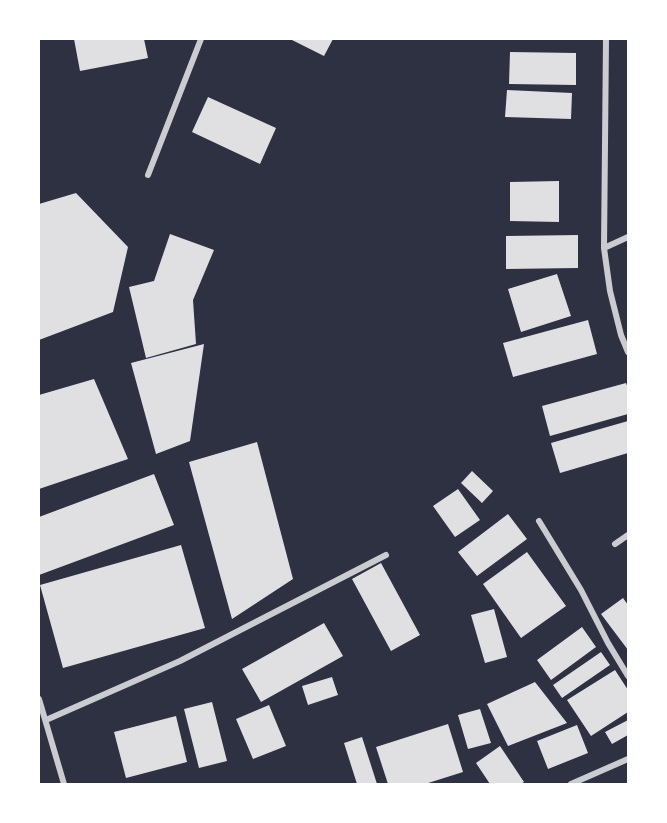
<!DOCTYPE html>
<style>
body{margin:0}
#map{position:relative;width:667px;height:823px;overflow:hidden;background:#2d3142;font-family:Commissioner,sans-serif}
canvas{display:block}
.frame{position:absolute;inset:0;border:40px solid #fff;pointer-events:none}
</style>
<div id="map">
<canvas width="667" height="823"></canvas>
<div class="frame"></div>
</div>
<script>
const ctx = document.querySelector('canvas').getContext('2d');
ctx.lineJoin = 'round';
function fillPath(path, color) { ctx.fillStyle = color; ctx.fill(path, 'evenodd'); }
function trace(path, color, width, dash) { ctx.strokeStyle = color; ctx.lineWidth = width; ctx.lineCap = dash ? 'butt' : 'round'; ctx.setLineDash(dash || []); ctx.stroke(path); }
fillPath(new Path2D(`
 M 74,39 L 144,39 L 148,58 L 80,71 Z
 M 290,39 L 333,39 L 324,56 Z
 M 510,52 L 576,53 L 576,85 L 509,84 Z
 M 507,90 L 572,93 L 571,119 L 505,117 Z
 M 208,97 L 276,128 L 260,164 L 192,132 Z
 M 559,181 L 559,222 L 510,221 L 510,182 Z
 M 76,193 L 128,247 L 113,312 L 39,340 L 39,204 Z
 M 170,234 L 214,250 L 193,300 L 196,344 L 146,358 L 129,287 L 154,281 Z
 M 578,235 L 578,268 L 506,269 L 506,236 Z
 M 557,274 L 571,316 L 521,332 L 508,289 Z
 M 588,320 L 597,354 L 513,377 L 503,343 Z
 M 204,344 L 190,441 L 156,454 L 131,363 Z
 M 94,379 L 128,459 L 39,489 L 39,395 Z
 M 626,383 L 628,388 L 628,414 L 550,436 L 542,406 Z
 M 628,421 L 628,453 L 560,473 L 551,443 Z
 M 257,442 L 293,579 L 232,619 L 189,462 Z
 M 472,471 L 493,491 L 482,503 L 461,483 Z
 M 154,474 L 174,525 L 39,575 L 39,517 Z
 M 458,489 L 480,520 L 455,537 L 433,506 Z
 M 508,514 L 527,539 L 477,576 L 458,552 Z
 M 181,545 L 205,628 L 63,668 L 40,585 Z
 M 527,552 L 566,606 L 521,638 L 483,584 Z
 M 381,563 L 420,635 L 391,651 L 352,579 Z
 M 623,598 L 628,605 L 628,650 L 601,614 Z
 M 494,609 L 507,657 L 485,663 L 471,615 Z
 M 324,623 L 343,656 L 261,702 L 242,669 Z
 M 582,627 L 596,647 L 551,680 L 537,660 Z
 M 601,652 L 610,665 L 562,698 L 553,685 Z
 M 615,670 L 628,690 L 628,712 L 591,736 L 567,700 Z
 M 332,677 L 338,695 L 308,705 L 302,686 Z
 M 535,682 L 567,723 L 508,746 L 487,704 Z
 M 212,702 L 227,761 L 199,768 L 184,709 Z
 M 269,705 L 286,746 L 253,759 L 236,719 Z
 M 480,709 L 491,743 L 468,749 L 458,715 Z
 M 176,716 L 187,762 L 126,778 L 114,732 Z
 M 628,720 L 628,735 L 612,744 L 605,732 Z
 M 448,724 L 463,772 L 425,784 L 388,784 L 376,747 Z
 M 577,725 L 588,753 L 548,769 L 537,741 Z
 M 362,737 L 377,784 L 357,784 L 344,743 Z
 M 500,746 L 524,782 L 521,784 L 490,784 L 476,763 Z`), '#e0e0e3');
trace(new Path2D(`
 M 606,39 L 604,248 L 610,291 L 621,335 L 628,352
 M 148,175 L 201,39
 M 604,248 L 628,237
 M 539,521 L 581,590 L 608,643 L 628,676
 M 615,544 L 628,535
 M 39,699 L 64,784
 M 46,720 L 180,661 L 386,555
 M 571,784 L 628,759`), '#caccd0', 6);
</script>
